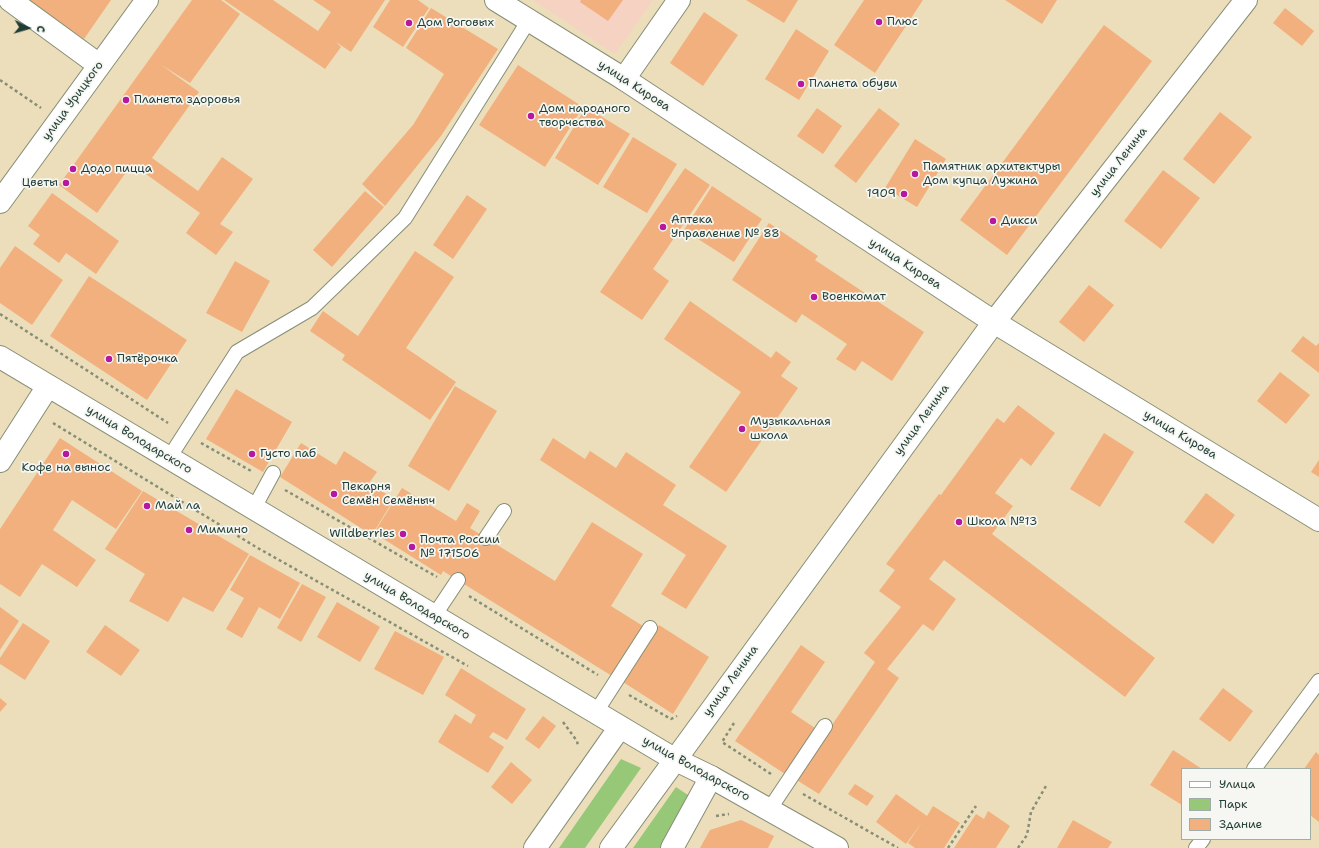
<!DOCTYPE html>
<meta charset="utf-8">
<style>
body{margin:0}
#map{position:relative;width:1319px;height:848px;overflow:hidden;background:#ecdeba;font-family:"Shantell Sans",sans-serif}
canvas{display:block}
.legend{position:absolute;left:1181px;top:768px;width:130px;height:72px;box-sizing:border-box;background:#f6f6f2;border:1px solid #a0aca6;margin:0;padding:5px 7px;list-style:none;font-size:12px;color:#1f3d34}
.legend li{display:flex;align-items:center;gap:8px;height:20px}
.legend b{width:20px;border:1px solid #a0aca6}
.north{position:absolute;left:8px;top:8px;width:40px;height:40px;-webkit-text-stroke:3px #f6f6f2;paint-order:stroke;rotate:95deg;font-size:11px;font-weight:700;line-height:16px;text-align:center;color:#1f3d34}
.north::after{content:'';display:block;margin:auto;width:14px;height:18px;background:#1f3d34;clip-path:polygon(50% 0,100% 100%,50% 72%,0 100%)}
</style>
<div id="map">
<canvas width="1319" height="848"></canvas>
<ul class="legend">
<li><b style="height:5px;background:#fff"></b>Улица</li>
<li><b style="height:11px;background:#96c877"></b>Парк</li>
<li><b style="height:11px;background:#f1b07d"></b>Здание</li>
</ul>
<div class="north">С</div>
</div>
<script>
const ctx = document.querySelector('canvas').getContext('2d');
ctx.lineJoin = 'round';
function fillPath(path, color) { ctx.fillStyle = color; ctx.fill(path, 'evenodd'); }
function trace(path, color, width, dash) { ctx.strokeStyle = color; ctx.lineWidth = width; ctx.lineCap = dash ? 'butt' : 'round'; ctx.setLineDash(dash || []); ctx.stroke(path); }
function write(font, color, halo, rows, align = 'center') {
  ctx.font = font + ' "Shantell Sans",sans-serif'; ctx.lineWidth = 3.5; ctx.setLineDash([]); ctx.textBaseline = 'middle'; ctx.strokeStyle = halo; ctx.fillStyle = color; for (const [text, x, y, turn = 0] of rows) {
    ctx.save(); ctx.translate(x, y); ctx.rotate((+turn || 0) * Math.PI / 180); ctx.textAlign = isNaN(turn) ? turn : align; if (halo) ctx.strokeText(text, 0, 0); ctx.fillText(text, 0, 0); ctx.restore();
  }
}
fillPath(new Path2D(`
 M 533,0 L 653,0 L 615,54 Z`), '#f5d2c2');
fillPath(new Path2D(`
 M 621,759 L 641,768 L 585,848 L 559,848 Z
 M 676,787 L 697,801 L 668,848 L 633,848 Z`), '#96c877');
fillPath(new Path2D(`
 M 27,0 L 111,0 L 84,39 Z
 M 192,0 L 221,0 L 240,14 L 190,83 L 160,64 L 199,92 L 152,158 L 198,191 L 222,157 L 253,179 L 220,224 L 233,232 L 216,255 L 186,233 L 200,213 L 132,164 L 97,213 L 59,185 Z
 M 224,0 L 273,0 L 318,31 L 331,12 L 313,0 L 385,0 L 351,52 L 336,42 L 341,47 L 325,69 Z
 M 390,0 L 418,0 L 429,8 L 403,47 L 373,27 Z
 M 581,0 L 623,0 L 608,21 L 580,2 Z
 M 746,0 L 798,0 L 784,23 Z
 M 864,0 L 923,0 L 875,73 L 834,45 Z
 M 1005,0 L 1057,0 L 1042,24 Z
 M 431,8 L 498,49 L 441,136 L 385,206 L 362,184 L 413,125 L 444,74 L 406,48 Z
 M 1285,8 L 1314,31 L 1302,46 L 1273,23 Z
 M 704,12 L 738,35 L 703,86 L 670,63 Z
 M 1104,25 L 1152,61 L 1007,255 L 960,220 Z
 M 796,29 L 829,51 L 799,100 L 765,79 Z
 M 518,65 L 583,107 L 545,167 L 479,125 Z
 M 586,107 L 630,134 L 598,185 L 555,158 Z
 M 817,108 L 842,126 L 823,154 L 797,136 Z
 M 879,108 L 900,124 L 856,183 L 834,166 Z
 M 1220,112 L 1252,137 L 1214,184 L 1183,159 Z
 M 633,137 L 677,164 L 647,213 L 603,187 Z
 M 915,139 L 946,159 L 917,207 L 885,188 Z
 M 685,168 L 710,185 L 653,269 L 669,281 L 642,320 L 600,292 Z
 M 1163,170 L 1200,198 L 1161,249 L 1124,221 Z
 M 712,186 L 762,219 L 734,262 L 684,230 Z
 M 365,191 L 384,207 L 332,267 L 313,250 Z
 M 52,193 L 119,241 L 96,274 L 66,253 L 59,263 L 33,244 L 40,235 L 28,226 Z
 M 467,195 L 487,209 L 453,259 L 433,245 Z
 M 769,223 L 818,256 L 815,260 L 924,332 L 892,381 L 862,361 L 855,371 L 836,359 L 847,344 L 802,314 L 796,323 L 732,280 Z
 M 15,246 L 63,280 L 32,325 L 0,303 L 0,268 Z
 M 415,251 L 454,277 L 406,348 L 456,382 L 430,420 L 342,360 L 345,355 L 310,331 L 323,311 L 358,336 Z
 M 235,261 L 270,281 L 242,332 L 206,313 Z
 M 89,276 L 187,340 L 147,400 L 50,336 Z
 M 1089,285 L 1114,305 L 1084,342 L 1059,322 Z
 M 690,301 L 771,358 L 776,351 L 791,362 L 781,376 L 798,388 L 726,492 L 689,467 L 741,392 L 664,339 Z
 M 1303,336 L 1316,346 L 1319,343 L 1319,373 L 1291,351 Z
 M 1280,372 L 1310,395 L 1286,424 L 1257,401 Z
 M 455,386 L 497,411 L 449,491 L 408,466 Z
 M 236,389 L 292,422 L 263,472 L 206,439 Z
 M 1018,405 L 1055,433 L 1031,466 L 1021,458 L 995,493 L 1013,506 L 992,534 L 1155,658 L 1125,697 L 944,560 L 929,579 L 956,599 L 933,631 L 923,624 L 887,669 L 899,678 L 819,794 L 795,779 L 875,662 L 864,653 L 901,607 L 879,591 L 895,570 L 886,564 L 939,494 L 941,495 L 997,418 L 1004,423 Z
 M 1104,433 L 1134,452 L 1100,507 L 1070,489 Z
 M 60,438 L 142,491 L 116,529 L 72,500 L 53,530 L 96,560 L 77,587 L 42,564 L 20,597 L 0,584 L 0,529 Z
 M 553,438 L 585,459 L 590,451 L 616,468 L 626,452 L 676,485 L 663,505 L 727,546 L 686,609 L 661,594 L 686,555 L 540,460 Z
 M 301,443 L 336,465 L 344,451 L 377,472 L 369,483 L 394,499 L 372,535 L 280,477 Z
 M 1319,460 L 1319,477 L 1311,472 Z
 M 402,488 L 456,521 L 467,503 L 480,511 L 470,528 L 555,581 L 592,522 L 643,554 L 611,606 L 643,626 L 612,676 L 443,571 L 441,575 L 374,533 Z
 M 143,491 L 249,554 L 213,612 L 183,597 L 168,622 L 129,601 L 145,574 L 105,549 Z
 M 1206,493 L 1235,515 L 1213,544 L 1184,522 Z
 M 250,555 L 300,583 L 280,619 L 259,607 L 242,638 L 226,629 L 244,598 L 230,590 Z
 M 302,584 L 326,597 L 301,642 L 277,628 Z
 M 337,602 L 380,627 L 360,662 L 317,637 Z
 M 0,607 L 19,621 L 0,650 Z
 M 23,623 L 50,641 L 25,680 L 0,664 L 0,658 Z
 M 105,625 L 140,650 L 121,676 L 86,652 Z
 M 659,625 L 709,657 L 673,714 L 623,682 Z
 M 395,631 L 444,657 L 423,695 L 374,669 Z
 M 801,645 L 825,662 L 791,712 L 818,730 L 788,776 L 735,741 Z
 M 461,668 L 526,709 L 507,740 L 493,732 L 489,737 L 504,747 L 488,773 L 438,742 L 455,714 L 471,724 L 476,715 L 445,695 Z
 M 1223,688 L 1253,711 L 1230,742 L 1199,719 Z
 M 0,698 L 7,704 L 0,712 Z
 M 543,716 L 556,726 L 539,749 L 525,739 Z
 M 1173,750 L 1202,769 L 1182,769 L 1182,805 L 1150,785 Z
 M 1316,752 L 1319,755 L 1319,822 L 1310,815 L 1310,769 L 1304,769 Z
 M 511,762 L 532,780 L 512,804 L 491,787 Z
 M 855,784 L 874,796 L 867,806 L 848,794 Z
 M 896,794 L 927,816 L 933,806 L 960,823 L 944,848 L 915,848 L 908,843 L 923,821 L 906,844 L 876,822 Z
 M 988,811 L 1010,826 L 996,848 L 954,848 L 976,814 L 984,819 Z
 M 741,820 L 774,836 L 768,848 L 700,848 L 710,830 Z
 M 1073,820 L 1112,842 L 1108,848 L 1057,848 Z`), '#f1b07d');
const lane = new Path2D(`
 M 169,458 L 237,352 L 312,308 L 405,218 L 529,20
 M 254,508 L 273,473
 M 486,538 L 504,511
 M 434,616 L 458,580
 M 596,712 L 650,628
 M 1254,769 L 1319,681
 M 769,810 L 825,726
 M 1196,848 L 1203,839`);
const street = new Path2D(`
 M 10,0 L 99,65
 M 624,79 L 679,0
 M 994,322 L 1319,520
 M 0,461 L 48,386
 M 535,848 L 620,727
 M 672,848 L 711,777`);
const secondary = new Path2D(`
 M 496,0 L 624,79 L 994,322
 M 0,202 L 147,0
 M 0,357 L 674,759 L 711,777 L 837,848
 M 611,848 L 994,322 L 1246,0`);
trace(lane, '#868e77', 16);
trace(street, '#868e77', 24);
trace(secondary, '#868e77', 24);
trace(new Path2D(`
 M 0,80 L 41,108
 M 0,314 L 168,423
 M 53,423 L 256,547 L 468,666
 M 201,443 L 253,472
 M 285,490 L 437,577
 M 469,596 L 598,675
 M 629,695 L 671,719 L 677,716
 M 563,722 L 577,741 L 578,746
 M 734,723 L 722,742 L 771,774
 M 803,794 L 898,848
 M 716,816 L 729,814
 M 948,848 L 976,806
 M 1018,848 L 1027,835 L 1031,812 L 1046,786`), '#868e77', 2.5, [3, 3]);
trace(lane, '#fff', 14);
trace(street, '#fff', 22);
trace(secondary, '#fff', 22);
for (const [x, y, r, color] of [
 [879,22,4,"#b5179e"],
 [409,23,4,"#b5179e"],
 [801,84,4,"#b5179e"],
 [126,100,4,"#b5179e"],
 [531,116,4,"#b5179e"],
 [73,169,4,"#b5179e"],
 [915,174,4,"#b5179e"],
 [66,183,4,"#b5179e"],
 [904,194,4,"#b5179e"],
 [993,221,4,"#b5179e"],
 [663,227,4,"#b5179e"],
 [814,297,4,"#b5179e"],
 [109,359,4,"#b5179e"],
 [742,429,4,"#b5179e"],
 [66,454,4,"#b5179e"],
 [252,454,4,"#b5179e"],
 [334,494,4,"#b5179e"],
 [147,506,4,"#b5179e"],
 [959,522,4,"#b5179e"],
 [189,530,4,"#b5179e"],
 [403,534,4,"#b5179e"],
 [412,547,4,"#b5179e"]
]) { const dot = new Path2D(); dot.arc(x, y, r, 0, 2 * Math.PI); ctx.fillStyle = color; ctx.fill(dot); trace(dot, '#f6f6f2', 1.5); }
write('12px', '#1f3d34', '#f6f6f2', [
 ["Плюс",887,22],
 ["Дом Роговых",417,23],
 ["Планета обуви",809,84],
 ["Планета здоровья",134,100],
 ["Дом народного",539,109],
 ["творчества",539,123],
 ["Памятник архитектуры",923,167],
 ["Дом купца Лужина",923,181],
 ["Додо пицца",81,169],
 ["Цветы",58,183,"right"],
 ["1909",896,194,"right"],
 ["Аптека",671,220],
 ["Управление № 88",671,234],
 ["Дикси",1001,221],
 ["Военкомат",822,297],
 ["Пятёрочка",117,359],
 ["Музыкальная",750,422],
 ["школа",750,436],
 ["Густо паб",260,454],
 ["Кофе на вынос",66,468,"center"],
 ["Пекарня",342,487],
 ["Семён Семёныч",342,501],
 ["Май ла",155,506],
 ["Школа №13",967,522],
 ["Мимино",197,530],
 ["Wildberries",395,534,"right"],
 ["Почта России",420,540],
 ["№ 171506",420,554]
], 'left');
write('12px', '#1f3d34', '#f6f6f2', [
 ["улица Кирова",634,86,33],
 ["улица Урицкого",73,101,-54],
 ["улица Ленина",1119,162,-52],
 ["улица Кирова",905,264,33],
 ["улица Ленина",922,420,-54],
 ["улица Кирова",1180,435,31],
 ["улица Володарского",139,440,31],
 ["улица Володарского",417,606,31],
 ["улица Ленина",731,681,-54],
 ["улица Володарского",696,769,29]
]);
</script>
